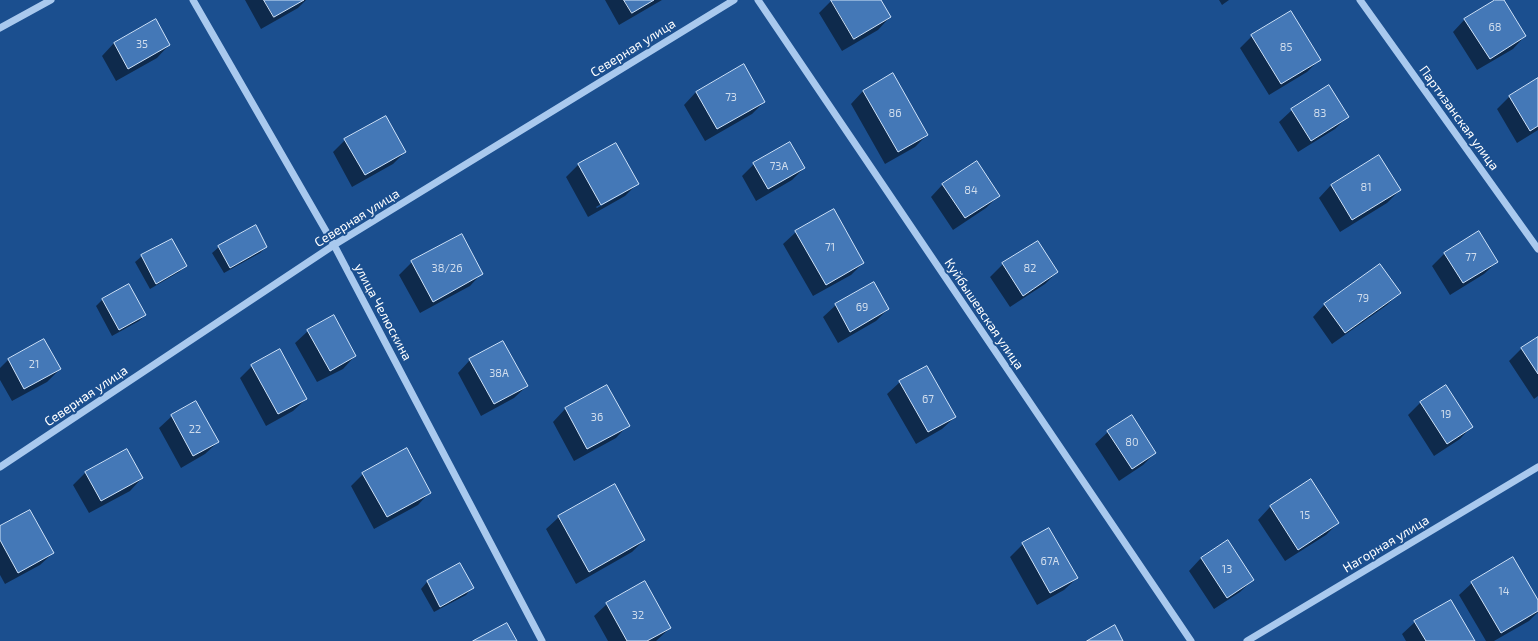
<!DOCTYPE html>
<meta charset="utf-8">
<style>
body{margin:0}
canvas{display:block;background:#1b4f8f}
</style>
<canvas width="1538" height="641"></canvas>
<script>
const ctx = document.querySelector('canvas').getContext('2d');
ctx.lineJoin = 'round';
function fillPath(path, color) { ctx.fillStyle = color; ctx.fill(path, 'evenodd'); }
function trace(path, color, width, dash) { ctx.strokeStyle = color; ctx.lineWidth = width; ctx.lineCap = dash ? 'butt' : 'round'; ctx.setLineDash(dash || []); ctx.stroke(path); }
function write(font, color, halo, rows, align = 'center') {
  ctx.font = font + ' "Exo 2",sans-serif'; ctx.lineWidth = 4; ctx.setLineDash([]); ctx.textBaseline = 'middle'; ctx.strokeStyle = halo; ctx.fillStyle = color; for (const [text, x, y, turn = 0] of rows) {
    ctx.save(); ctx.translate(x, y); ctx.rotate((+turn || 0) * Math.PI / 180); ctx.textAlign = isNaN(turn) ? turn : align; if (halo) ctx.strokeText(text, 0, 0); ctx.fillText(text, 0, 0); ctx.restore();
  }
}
fillPath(new Path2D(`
 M 245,0 L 306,0 L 298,8 L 261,29 Z
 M 605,0 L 662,0 L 619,25 Z
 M 832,0 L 880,0 L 890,17 L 878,30 L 842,51 L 819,13 Z
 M 1219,0 L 1229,0 L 1222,5 Z
 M 1496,0 L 1503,0 L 1525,36 L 1513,49 L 1477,70 L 1453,32 L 1465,19 Z
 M 1252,36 L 1320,59 L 1307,72 L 1269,95 L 1240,48 Z
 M 114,43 L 169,45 L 157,58 L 116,81 L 102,56 Z
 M 893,75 L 927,135 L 915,147 L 885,164 L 851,104 L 863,91 Z
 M 1538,80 L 1538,130 L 1517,143 L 1497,109 L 1509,97 Z
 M 696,92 L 764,102 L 752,114 L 705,141 L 684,105 Z
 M 1292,110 L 1347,117 L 1335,129 L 1298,152 L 1279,122 Z
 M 345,140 L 405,152 L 393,164 L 352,187 L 333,152 Z
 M 616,144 L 638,183 L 625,196 L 588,217 L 566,177 L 578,165 ZM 624,191 L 624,193 L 597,208 L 596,207 Z
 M 1379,156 L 1400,190 L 1387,203 L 1340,232 L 1319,198 L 1331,185 Z
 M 754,164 L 804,168 L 792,180 L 756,201 L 742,176 Z
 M 943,184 L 998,196 L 986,208 L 953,230 L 931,197 Z
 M 796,232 L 863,263 L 851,275 L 813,296 L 783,244 Z
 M 461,235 L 482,273 L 470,286 L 420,313 L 399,275 L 412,262 Z
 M 1037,242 L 1057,272 L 1045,284 L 1010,307 L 990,277 L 1003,264 Z
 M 219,247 L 266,247 L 260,253 L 224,273 L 212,253 Z
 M 1445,253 L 1497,262 L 1484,274 L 1450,295 L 1432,266 Z
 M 142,256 L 186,266 L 179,272 L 150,289 L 135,262 Z
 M 874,283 L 888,309 L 876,321 L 838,343 L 823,317 L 836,305 Z
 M 129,286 L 145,315 L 139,321 L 112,336 L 96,306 L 102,300 Z
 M 1399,293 L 1387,305 L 1332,344 L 1313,317 L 1325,304 Z
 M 308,331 L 355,356 L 343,369 L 317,382 L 295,343 Z
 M 1538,338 L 1538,396 L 1534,399 L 1509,361 L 1522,348 Z
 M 44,340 L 60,369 L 47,382 L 12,401 L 0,380 L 0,368 L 8,360 Z
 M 470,360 L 527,386 L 514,398 L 481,416 L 458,373 Z
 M 252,366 L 306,399 L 293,411 L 266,426 L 240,378 Z
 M 900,382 L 955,417 L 942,429 L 916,444 L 887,394 Z
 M 607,386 L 628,425 L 616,438 L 574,461 L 553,422 L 565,409 Z
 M 1446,386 L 1472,426 L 1460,439 L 1434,456 L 1408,415 L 1420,403 Z
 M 172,416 L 218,442 L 205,454 L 181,468 L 159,428 Z
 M 1131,417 L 1155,453 L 1143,465 L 1119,481 L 1095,444 L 1108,432 Z
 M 126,450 L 142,478 L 130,491 L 89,513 L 73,485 L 85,473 Z
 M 363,474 L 430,492 L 418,505 L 374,529 L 351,486 Z
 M 1311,481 L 1338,523 L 1326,535 L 1285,561 L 1258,520 L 1270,507 Z
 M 559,517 L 644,540 L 632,552 L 576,584 L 546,529 Z
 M 0,527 L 53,553 L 40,565 L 5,584 L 0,575 Z
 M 1049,529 L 1077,578 L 1064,590 L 1037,605 L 1010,557 L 1023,544 Z
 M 1201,558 L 1253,580 L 1240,592 L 1214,609 L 1189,571 Z
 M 459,565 L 472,588 L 466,595 L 434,612 L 421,589 L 427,582 Z
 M 1472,583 L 1538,602 L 1538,612 L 1529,621 L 1494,641 L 1486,641 L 1459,595 Z
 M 607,604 L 670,628 L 656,641 L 608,641 L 594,616 Z
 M 1415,622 L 1474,641 L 1406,641 L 1402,634 Z`), '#0007');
const building = new Path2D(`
 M 264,0 L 304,0 L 274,17 Z
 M 624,0 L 654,0 L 632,13 Z
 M 831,0 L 881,0 L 891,17 L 854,39 Z
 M 1495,0 L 1504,0 L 1526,36 L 1490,59 L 1464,19 Z
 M 1291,11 L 1321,60 L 1281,84 L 1251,35 Z
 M 156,19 L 170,45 L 128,69 L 114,43 Z
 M 744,64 L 765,102 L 717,129 L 696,92 Z
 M 893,73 L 928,135 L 898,152 L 863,91 Z
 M 1538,78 L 1538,126 L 1530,131 L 1509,96 Z
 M 1329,85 L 1349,117 L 1311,141 L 1291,109 Z
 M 386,116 L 406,152 L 365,175 L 344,139 Z
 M 790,142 L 805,168 L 768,189 L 753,163 Z
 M 616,143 L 639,184 L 601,205 L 578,164 Z
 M 1379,155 L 1401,190 L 1352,220 L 1331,185 Z
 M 977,161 L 1000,196 L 965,218 L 942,184 Z
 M 834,209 L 864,263 L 826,285 L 795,231 Z
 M 256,225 L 267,247 L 230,268 L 218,246 Z
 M 1479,231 L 1498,262 L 1463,283 L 1444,253 Z
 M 462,234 L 483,274 L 433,302 L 411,261 Z
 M 172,239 L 187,266 L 156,284 L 141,255 Z
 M 1038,241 L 1058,272 L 1023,296 L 1002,263 Z
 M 1380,264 L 1401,293 L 1345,333 L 1324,304 Z
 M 874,282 L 889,309 L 850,332 L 835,304 Z
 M 129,284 L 146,315 L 119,330 L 102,299 Z
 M 334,315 L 356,356 L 330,371 L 307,330 Z
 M 1538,337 L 1538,374 L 1521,348 Z
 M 44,339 L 61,369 L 24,389 L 8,359 Z
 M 503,341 L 528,386 L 494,404 L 469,359 Z
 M 280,349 L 307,399 L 278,414 L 251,365 Z
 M 927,366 L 956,417 L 928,432 L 899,381 Z
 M 607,385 L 630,426 L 587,449 L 565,408 Z
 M 1446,385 L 1473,427 L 1447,444 L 1420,402 Z
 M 196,401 L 219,442 L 193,456 L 171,415 Z
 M 1132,415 L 1156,453 L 1132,469 L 1107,431 Z
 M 407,448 L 431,493 L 387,517 L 362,473 Z
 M 127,449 L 143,478 L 101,501 L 85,472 Z
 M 1311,479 L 1339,523 L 1298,550 L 1270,506 Z
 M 615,484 L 645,540 L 589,572 L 558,516 Z
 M 30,510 L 54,553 L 18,573 L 0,540 L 0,526 Z
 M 1049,528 L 1078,578 L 1050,593 L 1022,543 Z
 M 1228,540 L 1254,580 L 1227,598 L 1201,558 Z
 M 1513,557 L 1538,600 L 1538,611 L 1501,633 L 1471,582 Z
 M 460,563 L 474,588 L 440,607 L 427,581 Z
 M 645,581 L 671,628 L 647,641 L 627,641 L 606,603 Z
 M 1451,600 L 1475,641 L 1426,641 L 1414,621 Z
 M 507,623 L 517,641 L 473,641 Z
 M 1115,625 L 1123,641 L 1087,641 Z`);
fillPath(building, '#4478b7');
trace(building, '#cfe3fa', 1);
trace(new Path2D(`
 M 193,0 L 334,245 L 542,641
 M 758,0 L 1191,641
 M 1360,0 L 1538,249
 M 0,28 L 51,0
 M 0,467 L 334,245 L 734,0
 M 1247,641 L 1538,467`), '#a9c9ee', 7);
write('11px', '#d0dded', null, [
 ["68",1495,27],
 ["35",142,44],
 ["85",1286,47],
 ["73",731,97],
 ["86",895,113],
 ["83",1320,113],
 ["73А",779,166],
 ["81",1366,187],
 ["84",971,190],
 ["71",830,247],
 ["77",1471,257],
 ["38/26",447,268],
 ["82",1030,268],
 ["79",1363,298],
 ["69",862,307],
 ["21",34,364],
 ["38А",499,373],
 ["67",928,399],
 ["19",1446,414],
 ["36",597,417],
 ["22",195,429],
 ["80",1132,442],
 ["15",1305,515],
 ["67А",1050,561],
 ["13",1227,569],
 ["14",1504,591],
 ["32",638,615]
]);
write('13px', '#fff', '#1b4f8f', [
 ["Северная улица",633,48,-32],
 ["Партизанская улица",1459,118,54],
 ["Северная улица",357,218,-32],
 ["улица Челюскина",383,312,62],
 ["Куйбышевская улица",984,314,56],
 ["Северная улица",86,396,-34],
 ["Нагорная улица",1386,544,-31]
]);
</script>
